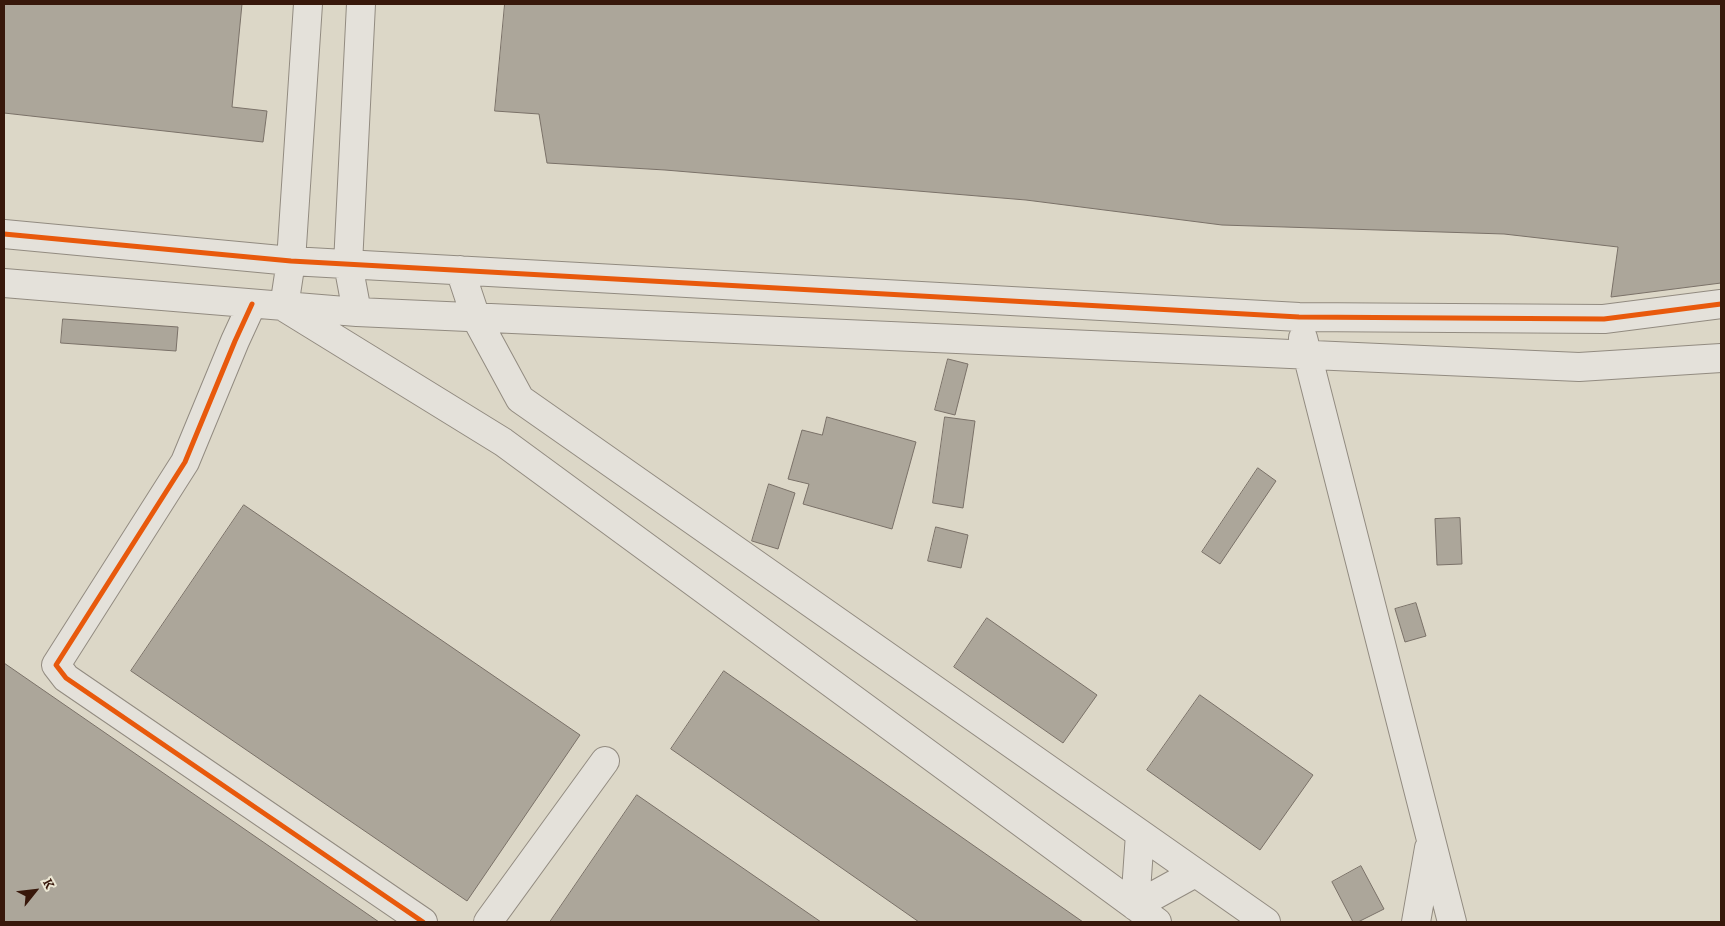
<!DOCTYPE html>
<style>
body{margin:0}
#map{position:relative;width:1725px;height:926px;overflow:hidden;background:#dcd7c7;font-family:Alegreya,serif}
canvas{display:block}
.frame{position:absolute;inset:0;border:5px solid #38180b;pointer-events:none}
.north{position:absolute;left:10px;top:866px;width:50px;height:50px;-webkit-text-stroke:4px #ede8d5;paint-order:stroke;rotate:61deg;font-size:14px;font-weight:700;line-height:20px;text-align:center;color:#38180b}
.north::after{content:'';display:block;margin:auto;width:18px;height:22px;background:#38180b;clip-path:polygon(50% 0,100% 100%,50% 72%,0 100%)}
</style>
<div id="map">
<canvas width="1725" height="926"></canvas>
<div class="frame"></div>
<div class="north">K</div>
</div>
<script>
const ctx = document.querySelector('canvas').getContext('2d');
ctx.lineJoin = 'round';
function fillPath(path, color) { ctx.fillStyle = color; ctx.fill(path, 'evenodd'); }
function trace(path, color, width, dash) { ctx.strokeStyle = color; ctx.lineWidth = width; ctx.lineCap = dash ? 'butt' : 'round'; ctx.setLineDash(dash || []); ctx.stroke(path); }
const building = new Path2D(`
 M 4,4 L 242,4 L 232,107 L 267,111 L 263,142 L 4,113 Z
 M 505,4 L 1721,4 L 1721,283 L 1611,297 L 1618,247 L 1504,234 L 1222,225 L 1026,200 L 665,170 L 547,163 L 539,114 L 495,111 Z
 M 63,319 L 178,327 L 176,351 L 61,343 Z
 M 948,359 L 968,364 L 955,415 L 935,410 Z
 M 827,417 L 916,442 L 892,529 L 803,504 L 809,484 L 788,479 L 802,430 L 822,435 Z
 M 945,417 L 975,421 L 963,508 L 933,503 Z
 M 1258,468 L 1276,481 L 1220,564 L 1202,552 Z
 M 769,484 L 795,493 L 778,549 L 752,541 Z
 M 244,505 L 580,735 L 467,901 L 131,671 Z
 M 1460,518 L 1462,564 L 1437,565 L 1435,519 Z
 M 936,527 L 968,535 L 961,568 L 928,561 Z
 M 1416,603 L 1426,636 L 1405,642 L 1395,609 Z
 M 987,618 L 1097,695 L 1063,743 L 954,667 Z
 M 4,663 L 379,922 L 4,922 Z
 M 724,671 L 1083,922 L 919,922 L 671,749 Z
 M 1200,695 L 1313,775 L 1260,850 L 1147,770 Z
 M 637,795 L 821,922 L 550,922 Z
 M 1361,866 L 1384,909 L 1358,922 L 1353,922 L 1332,882 Z`);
fillPath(building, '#aca69a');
trace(building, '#7a7168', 1);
const minor = new Path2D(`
 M 308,4 L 291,261 L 284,307 L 503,442 L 1157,922
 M 4,234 L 291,261 L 1299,317 L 1604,319 L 1721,304
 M 460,270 L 476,318 L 520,399 L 1266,922
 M 4,283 L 357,312 L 1579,367 L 1721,358
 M 252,304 L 235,341 L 185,462 L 56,665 L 66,678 L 423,922
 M 357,312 L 348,264 L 361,4
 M 1303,338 L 1452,922
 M 1140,834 L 1135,906 L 1195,873
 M 488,922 L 605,761
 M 1416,922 L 1429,848`);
trace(minor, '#928b80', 30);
trace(minor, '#e4e1da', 28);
trace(new Path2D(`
 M 4,234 L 291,261 L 1299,317 L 1604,319 L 1721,304
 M 252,304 L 235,341 L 185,462 L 56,665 L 66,678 L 423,922`), '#e8590c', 5);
</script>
